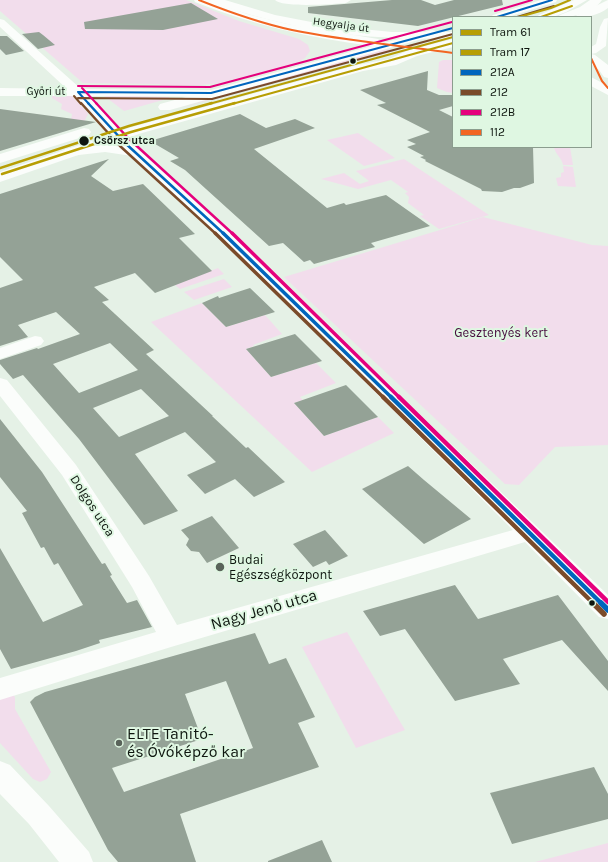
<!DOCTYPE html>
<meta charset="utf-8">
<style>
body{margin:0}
#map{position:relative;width:608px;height:862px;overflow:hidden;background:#e5f1e6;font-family:Karla,sans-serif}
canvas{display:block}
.legend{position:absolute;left:452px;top:16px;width:140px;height:132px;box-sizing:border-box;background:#dff7e2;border:1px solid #8b9d8e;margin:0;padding:5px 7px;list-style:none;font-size:12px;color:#0e160f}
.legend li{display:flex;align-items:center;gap:8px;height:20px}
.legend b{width:20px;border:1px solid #8b9d8e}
</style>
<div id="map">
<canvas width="608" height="862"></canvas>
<ul class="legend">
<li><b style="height:5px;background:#b79e04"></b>Tram 61</li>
<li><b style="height:5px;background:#b79e04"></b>Tram 17</li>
<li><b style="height:5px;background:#0065bd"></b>212A</li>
<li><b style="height:5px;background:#7a4b2a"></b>212</li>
<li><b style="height:5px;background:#e5007d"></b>212B</li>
<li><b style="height:5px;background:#f26522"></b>112</li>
</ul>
</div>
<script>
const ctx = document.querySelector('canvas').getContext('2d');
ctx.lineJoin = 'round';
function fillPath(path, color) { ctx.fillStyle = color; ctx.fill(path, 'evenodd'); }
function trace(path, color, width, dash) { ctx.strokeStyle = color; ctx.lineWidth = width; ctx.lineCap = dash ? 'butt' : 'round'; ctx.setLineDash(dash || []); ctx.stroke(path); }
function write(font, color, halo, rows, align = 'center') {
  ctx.font = font + ' Karla,sans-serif'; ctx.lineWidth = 4; ctx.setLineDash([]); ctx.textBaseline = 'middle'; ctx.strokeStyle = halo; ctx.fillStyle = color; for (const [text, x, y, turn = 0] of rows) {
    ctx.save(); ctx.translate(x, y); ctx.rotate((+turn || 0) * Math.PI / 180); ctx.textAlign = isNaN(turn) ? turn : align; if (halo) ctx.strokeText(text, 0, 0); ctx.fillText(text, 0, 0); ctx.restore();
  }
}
fillPath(new Path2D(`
 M 0,0 L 186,0 L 239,21 L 299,39 L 308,45 L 310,51 L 305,58 L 296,63 L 220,83 L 199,85 L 162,85 L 159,84 L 83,83 L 0,11 Z
 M 399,49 L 176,109 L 338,61 L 382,50 Z
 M 443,60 L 453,60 L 453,93 L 447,92 L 437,88 L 439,62 Z
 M 103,95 L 168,97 L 170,98 L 124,111 Z
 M 52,96 L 72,96 L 87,112 L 88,114 L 84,122 L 71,120 L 72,114 L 61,109 L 62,104 L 52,98 Z
 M 358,133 L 395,158 L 364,166 L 327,140 Z
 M 554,147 L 570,147 L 573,165 L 563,165 C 562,158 555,154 554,147 Z
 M 404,159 L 489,215 L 439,229 L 420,216 L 424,215 L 408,203 L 409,197 L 405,193 L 408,192 L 391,180 L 358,189 L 321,179 L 344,173 L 360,184 L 369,181 L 356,171 Z
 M 563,166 L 573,167 L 576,187 L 558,186 L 556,178 L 561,177 L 561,173 L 564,172 Z
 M 483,217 L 592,245 L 608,246 L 608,445 L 555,447 L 519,485 L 505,484 L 284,277 Z
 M 218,268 L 224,274 L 180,289 L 175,285 Z
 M 224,279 L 232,287 L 194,300 L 184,292 Z
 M 202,303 L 226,327 L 265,315 L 282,334 L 253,345 L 254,346 L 246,349 L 271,377 L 316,363 L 336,383 L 300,397 L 303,400 L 294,403 L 324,436 L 378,417 L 394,433 L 312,472 L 151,322 Z
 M 347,632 L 405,730 L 356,748 L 302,647 Z
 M 12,690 L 15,698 L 15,709 L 51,772 L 47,779 L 40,782 L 33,779 L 0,743 L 0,695 Z
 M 608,843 L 608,862 L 535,862 Z`), '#f2ddec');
fillPath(new Path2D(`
 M 392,0 L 421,0 L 435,5 L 454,0 L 502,0 L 503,5 L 418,26 L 308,13 L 308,7 Z
 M 191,3 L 218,19 L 163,30 L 85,29 L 84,22 Z
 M 39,32 L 43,35 L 55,45 L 38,49 L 22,34 Z
 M 0,36 L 7,36 L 24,51 L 6,55 L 0,49 Z
 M 428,71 L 427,90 L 439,95 L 453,95 L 453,106 L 439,110 L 453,117 L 453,147 L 533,147 L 534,183 L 520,188 L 514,188 L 502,192 L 482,191 L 481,189 L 425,161 L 426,160 L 420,157 L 424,156 L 407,147 L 416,144 L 407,140 L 430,132 L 377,105 L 386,103 L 360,90 Z
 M 0,109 L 96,122 L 0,151 Z
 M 240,114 L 266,128 L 295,119 L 315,128 L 254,149 L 327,208 L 344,203 L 346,205 L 386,195 L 430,226 L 371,243 L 375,247 L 314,264 L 310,260 L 304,262 L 283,243 L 269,246 L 185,170 L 170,161 L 179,158 L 150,141 Z
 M 109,159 L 91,176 L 113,191 L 143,184 L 195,234 L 179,238 L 212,271 L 155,293 L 135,273 L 94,287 L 109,300 L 102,302 L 154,350 L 146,354 L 213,416 L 212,416 L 246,448 L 248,447 L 285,482 L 254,497 L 235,479 L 205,494 L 187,475 L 216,462 L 185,432 L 135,454 L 178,511 L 144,525 L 79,439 L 23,375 L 13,379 L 0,364 L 0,360 L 37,348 L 38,349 L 80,334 L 56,312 L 18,325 L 28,337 L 0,346 L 0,288 L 23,280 L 0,257 L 0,194 ZM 110,343 L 138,370 L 79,393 L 53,364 ZM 141,389 L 169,416 L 119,437 L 93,408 Z
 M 250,288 L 275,312 L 226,327 L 202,303 L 218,296 L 219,298 Z
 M 295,334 L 322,361 L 271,377 L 246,349 Z
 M 346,385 L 378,417 L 324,436 L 294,403 Z
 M 0,419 L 42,472 L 102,564 L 105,563 L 112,575 L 110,576 L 127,603 L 137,600 L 152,627 L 99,640 L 100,643 L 76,651 L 11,669 L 0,649 L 0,548 L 43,622 L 83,605 L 58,563 L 54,565 L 44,547 L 41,548 L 22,513 L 27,511 L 0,477 Z
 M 408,466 L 424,480 L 471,519 L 424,544 L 362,489 Z
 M 212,516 L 239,548 L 207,563 L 199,552 L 191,551 L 186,545 L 189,539 L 181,530 Z
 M 325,530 L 348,556 L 329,565 L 326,561 L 313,567 L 293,544 Z
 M 455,585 L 478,619 L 558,595 L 608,661 L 608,691 L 562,640 L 503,659 L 520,684 L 455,701 L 405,629 L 380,636 L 363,611 Z
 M 255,633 L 269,664 L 286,658 L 315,717 L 298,723 L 319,767 L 180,814 L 196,862 L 118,862 L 108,850 L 30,702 L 35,697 L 45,692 ZM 226,681 L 253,748 L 124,792 L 112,768 L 202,739 L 185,694 Z
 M 594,767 L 608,794 L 608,819 L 512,844 L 490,793 Z
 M 322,840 L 332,862 L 268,862 L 268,861 Z`), '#94a296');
fillPath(new Path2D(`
 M 275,0 L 351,0 L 346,3 C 334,4 282,8 275,0 Z
 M 608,18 L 606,46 L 596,53 L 591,54 L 591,47 L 596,44 L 600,27 L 604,19 Z
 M 0,19 L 4,20 L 81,89 L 215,90 L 217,93 L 215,96 L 211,97 L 88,96 L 129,139 L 226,228 L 608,595 L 608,619 L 599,617 L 525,542 L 171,647 L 0,700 L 0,678 L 156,632 L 132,587 L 62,475 L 0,396 L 0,378 L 7,380 L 76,465 L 149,576 L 177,625 L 513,530 L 216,234 L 132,156 L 105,152 L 70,156 L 65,155 L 63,152 L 65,149 L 70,148 L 105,144 L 121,147 L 75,96 L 0,96 L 0,88 L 67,89 L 0,27 Z
 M 35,336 L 41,337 L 44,341 L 41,345 L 0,359 L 0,348 Z
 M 0,761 L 10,765 L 49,806 L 89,852 L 93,862 L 59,862 L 29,824 L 0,794 Z`), '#fbfdfb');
fillPath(new Path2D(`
 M 194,0 L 209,0 L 247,14 L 287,24 L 378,39 L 384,43 L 432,30 L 436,31 L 438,33 L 436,35 L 170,110 L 160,110 L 158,107 L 160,104 L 372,46 C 311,38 253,25 195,2 Z
 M 541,0 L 557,0 L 556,2 L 508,17 L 491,17 L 493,15 Z
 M 574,0 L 587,0 L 566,12 L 553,17 L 537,17 L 539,15 Z
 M 608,0 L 608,8 C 597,16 588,17 575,17 L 577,15 Z
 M 453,39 L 453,47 L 417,56 L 396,65 L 363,71 L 142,133 L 0,182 L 0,172 L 132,127 L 357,65 L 389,59 L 409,50 Z
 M 591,54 L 595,55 L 608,65 L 608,78 L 604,77 L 599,70 L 591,64 Z
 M 591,77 L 608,86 L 608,95 L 591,86 Z
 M 84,128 L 89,129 L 91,132 L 89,135 L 0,163 L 0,154 Z`), '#fbfdfb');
fillPath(new Path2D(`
 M 210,0 L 225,0 L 275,15 L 332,26 L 392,32 L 453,32 L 453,38 C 366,41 293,31 211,2 Z
 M 590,0 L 602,0 C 592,14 574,17 558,17 L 560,15 L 580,7 Z`), '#fbfdfb');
trace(new Path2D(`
 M 497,17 L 552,0
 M 78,92 L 89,104
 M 78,92 L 211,93 L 453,28`), '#0065bd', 2);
trace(new Path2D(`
 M 88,103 L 124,142 L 224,234`), '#0065bd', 2.5);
trace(new Path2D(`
 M 223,233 L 392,398`), '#0065bd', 3.5);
trace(new Path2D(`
 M 391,397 L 602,604`), '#0065bd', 4.5);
trace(new Path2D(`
 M 601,603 L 608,610`), '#0065bd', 5.5);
trace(new Path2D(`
 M 517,17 L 554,6
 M 74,96 L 81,104
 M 78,98 L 212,99 L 453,34`), '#7a4b2a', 2);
trace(new Path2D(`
 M 81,103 L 120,146 L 216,234`), '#7a4b2a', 2.5);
trace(new Path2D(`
 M 215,233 L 384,398`), '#7a4b2a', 3.5);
trace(new Path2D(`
 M 383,397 L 594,604`), '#7a4b2a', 4.5);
trace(new Path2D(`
 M 593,603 L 604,614`), '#7a4b2a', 5.5);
trace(new Path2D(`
 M 495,11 L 532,0
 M 78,86 L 210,87 L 452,22
 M 82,88 L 97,104`), '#e5007d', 2);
trace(new Path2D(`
 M 96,103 L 128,138 L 233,234`), '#e5007d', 2.5);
trace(new Path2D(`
 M 232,233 L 400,398`), '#e5007d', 3.5);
trace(new Path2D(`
 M 399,397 L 608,602`), '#e5007d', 4.5);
trace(new Path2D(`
 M 199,0 C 229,12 260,23 292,30 C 345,41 399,45 453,53
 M 591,58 L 602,81 L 608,88`), '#f26522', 2);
trace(new Path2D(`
 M 519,17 L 551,8 L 570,0
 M 209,104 L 453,37`), '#b79e04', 2);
trace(new Path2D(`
 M 0,168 L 129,126 L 212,103`), '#b79e04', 2.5);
trace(new Path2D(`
 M 541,17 L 572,6
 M 232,104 L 453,43`), '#b79e04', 2);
trace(new Path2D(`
 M 2,174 L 131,132 L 235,103`), '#b79e04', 2.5);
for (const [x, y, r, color] of [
 [353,61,3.5,"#0e160f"],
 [84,141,5.5,"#0e160f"],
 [220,567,5,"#59635a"],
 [592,603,3.5,"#0e160f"],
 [119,743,4,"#59635a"]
]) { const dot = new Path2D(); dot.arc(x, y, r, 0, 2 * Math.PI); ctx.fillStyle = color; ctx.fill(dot); trace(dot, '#dff7e2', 1.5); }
write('11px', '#0e160f', '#dff7e2', [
 ["Hegyalja út",341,25,8],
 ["Győri út",46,92]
]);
write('bold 11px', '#0e160f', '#dff7e2', [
 ["Csörsz utca",94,141]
], 'left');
write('13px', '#470b3e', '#dff7e2', [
 ["Gesztenyés kert",501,333]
]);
write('13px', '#0e160f', '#dff7e2', [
 ["Dolgos utca",92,506,57]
]);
write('13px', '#0e160f', '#dff7e2', [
 ["Budai",229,560],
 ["Egészségközpont",229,575]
], 'left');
write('16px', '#0e160f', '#dff7e2', [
 ["Nagy Jenő utca",264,610,-16]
]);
write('16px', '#0e160f', '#dff7e2', [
 ["ELTE Tanitó-",127,734],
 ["és Óvóképző kar",127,752]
], 'left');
</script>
